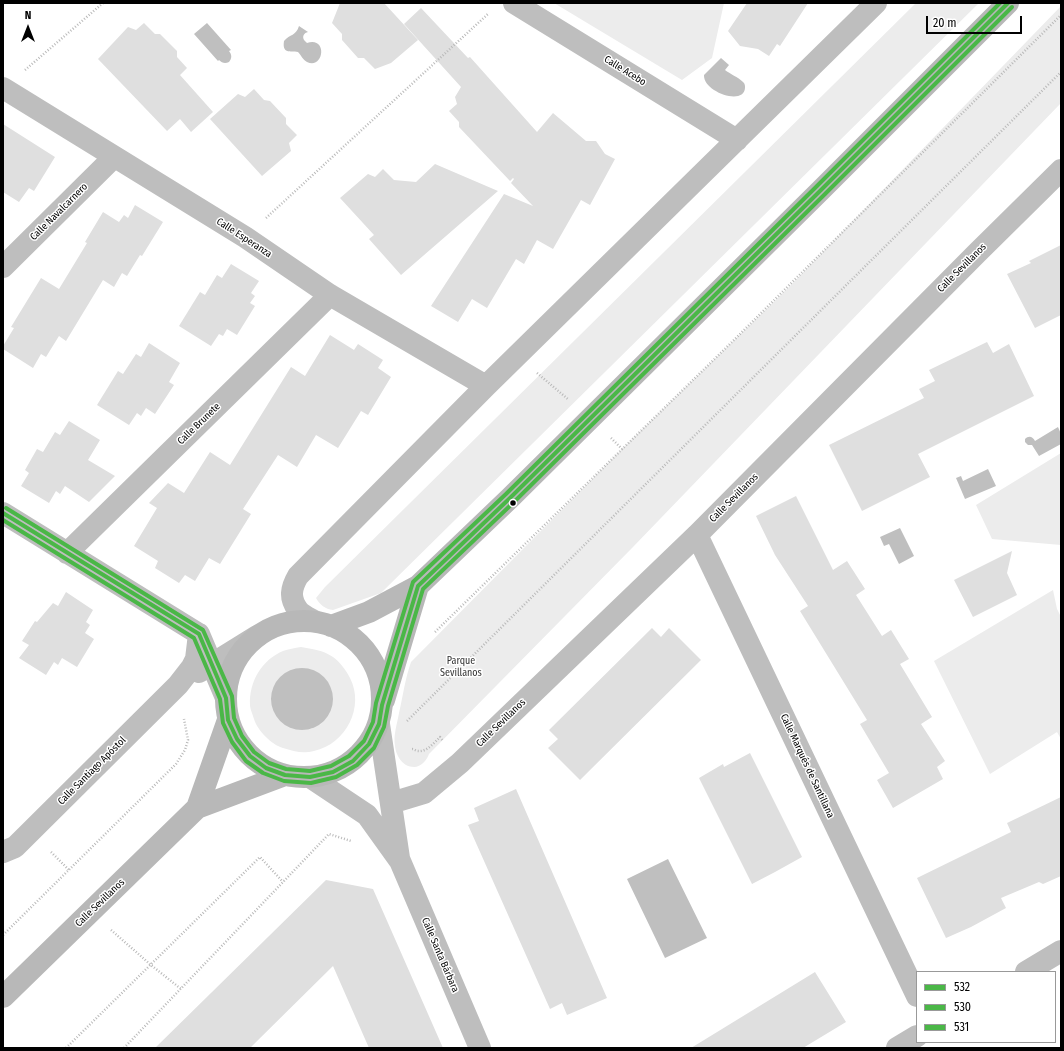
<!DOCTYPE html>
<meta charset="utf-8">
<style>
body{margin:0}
#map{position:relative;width:1064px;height:1051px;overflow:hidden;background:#fff;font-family:"Fira Sans Condensed",sans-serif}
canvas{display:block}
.frame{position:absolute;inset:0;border:4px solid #000;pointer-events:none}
.legend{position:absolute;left:916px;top:971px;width:140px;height:72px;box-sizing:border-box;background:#fff;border:1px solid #999;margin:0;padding:5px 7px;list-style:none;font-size:12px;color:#000}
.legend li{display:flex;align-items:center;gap:8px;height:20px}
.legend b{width:20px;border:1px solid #999}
.north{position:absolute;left:8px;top:8px;width:40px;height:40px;-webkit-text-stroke:3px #fff;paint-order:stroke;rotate:0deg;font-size:11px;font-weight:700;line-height:16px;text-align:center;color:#000}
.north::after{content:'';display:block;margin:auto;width:14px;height:18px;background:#000;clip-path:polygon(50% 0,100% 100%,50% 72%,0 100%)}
.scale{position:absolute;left:926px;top:16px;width:96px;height:18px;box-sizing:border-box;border:2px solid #000;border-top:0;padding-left:5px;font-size:12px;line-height:14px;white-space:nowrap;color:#000;-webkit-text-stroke:3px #fff;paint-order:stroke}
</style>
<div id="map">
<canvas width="1064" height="1051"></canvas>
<div class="frame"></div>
<ul class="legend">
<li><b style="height:5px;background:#4ab747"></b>532</li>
<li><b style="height:5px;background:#4ab747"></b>530</li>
<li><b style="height:5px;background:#4ab747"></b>531</li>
</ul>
<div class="north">N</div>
<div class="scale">20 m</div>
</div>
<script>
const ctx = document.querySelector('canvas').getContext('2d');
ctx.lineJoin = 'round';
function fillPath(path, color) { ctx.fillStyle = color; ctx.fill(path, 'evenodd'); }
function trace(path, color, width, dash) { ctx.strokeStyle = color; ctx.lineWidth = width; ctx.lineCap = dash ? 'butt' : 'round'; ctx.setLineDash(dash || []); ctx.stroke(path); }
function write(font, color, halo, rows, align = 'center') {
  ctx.font = font + ' "Fira Sans Condensed",sans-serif'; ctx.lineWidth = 3; ctx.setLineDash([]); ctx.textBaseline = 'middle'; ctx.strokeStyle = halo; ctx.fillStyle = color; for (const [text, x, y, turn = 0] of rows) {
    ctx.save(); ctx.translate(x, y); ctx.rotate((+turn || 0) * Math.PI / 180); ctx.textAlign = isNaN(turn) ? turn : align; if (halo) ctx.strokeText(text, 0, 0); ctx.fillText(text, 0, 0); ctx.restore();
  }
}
fillPath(new Path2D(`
 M 554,3 L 724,3 L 712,58 L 682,80 Z
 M 916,3 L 979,3 L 381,593 L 333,610 C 325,609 320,605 316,598 L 325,587 Z
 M 1061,6 L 1061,103 L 633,547 L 429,754 C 427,760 421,767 414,767 C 403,767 396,756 395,746 C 393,736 397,724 399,713 C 403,696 405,679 411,662 L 622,449 L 789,287 Z
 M 1061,453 L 1061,545 L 992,539 L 976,505 Z
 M 1053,590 L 1057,609 L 1061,617 L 1061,739 L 1057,732 L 990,774 L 934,661 Z
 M 301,647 C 312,649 323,650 333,657 C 340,662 346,670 350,678 C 365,707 346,744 314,751 C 303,754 293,751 283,748 C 272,745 257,730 254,719 C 253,715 250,709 250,705 C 249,681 262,660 283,651 C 288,649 295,648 301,647 ZM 318,673 L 325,679 L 331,688 L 321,724 L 311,729 L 301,730 Z`), '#ececec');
fillPath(new Path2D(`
 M 207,23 L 231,50 L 229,51 C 232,55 232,58 229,62 C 225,64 222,63 219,60 L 218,61 L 194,34 Z
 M 299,26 L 308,32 C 304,33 302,36 304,40 L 307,43 C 328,36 324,70 307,62 C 303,60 301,55 298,52 C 290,51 282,54 284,41 C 290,34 296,36 299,26 Z
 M 721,58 L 729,65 L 725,70 C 730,74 738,77 743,82 C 745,84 745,85 745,88 C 744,106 703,92 704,75 Z
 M 1058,427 L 1061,434 L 1061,444 L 1039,456 L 1032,445 L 1028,445 L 1025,442 L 1025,439 C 1029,435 1033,437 1035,441 Z
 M 988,469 L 996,486 L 965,499 L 956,478 L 961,476 L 963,481 Z
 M 900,528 L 914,556 L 899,564 L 889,544 L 884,546 L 880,537 Z
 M271 699a31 31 0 1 1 62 0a31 31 0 1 1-62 0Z
 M 668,859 L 707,938 L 665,958 L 627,879 Z`), '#bfbfbf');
fillPath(new Path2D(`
 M 340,3 L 384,3 L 418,40 L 391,63 L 375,69 L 364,58 L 358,58 L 342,40 L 342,34 L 332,23 Z
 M 747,3 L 808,3 L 780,46 L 777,44 L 769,56 L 758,49 L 740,46 L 728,31 Z
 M 421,8 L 468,58 L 470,57 L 537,132 L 553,113 L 586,141 L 596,141 L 605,154 L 615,159 L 590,205 L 581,200 L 553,249 L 537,240 L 524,264 L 516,259 L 487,308 L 472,299 L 458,322 L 431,306 L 504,194 L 533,206 L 511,183 L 514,179 L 513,178 L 510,181 L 459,127 L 459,122 L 449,111 L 457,104 L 455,97 L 461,87 L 404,24 Z
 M 144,23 L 155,34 L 160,34 L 177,51 L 177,57 L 187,68 L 180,75 L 213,112 L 191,132 L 180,119 L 167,131 L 98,59 L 128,27 L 136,30 Z
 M 254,89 L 264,100 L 270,101 L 286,118 L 286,124 L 297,135 L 289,143 L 291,151 L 262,176 L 210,119 L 238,94 L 245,97 Z
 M 3,124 L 55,157 L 34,191 L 29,188 L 19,202 L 3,192 Z
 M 435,164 L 498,191 L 401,275 L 369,239 L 374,235 L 340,198 L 368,174 L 375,177 L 383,169 L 394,180 L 416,182 Z
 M 135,205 L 163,222 L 142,256 L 140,255 L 127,276 L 122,273 L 114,287 L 103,280 L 66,341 L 59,336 L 46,357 L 41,354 L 33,368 L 3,349 L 3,346 L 14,328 L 11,327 L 41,278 L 59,289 L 87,243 L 85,242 L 103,212 L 119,222 L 124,215 L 128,218 Z
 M 1061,245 L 1061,315 L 1035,328 L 1007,274 L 1031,263 L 1029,261 Z
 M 231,264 L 259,281 L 251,293 L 255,296 L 250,303 L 255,306 L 237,335 L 227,329 L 223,336 L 219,334 L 211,346 L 179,326 L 200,292 L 205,295 L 217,275 L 222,278 Z
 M 330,335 L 354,350 L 358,344 L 383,360 L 378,368 L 391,377 L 368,415 L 361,411 L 338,448 L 316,435 L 297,467 L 278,455 L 243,509 L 251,514 L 220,564 L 209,558 L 195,581 L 185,575 L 179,583 L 155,568 L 158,561 L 134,546 L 157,508 L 149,503 L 168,483 L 184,493 L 210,452 L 230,465 L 291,367 L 305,376 Z
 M 987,342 L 993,353 L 1009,344 L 1034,396 L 918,454 L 930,477 L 862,511 L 829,445 L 924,398 L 919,389 L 935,381 L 929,370 Z
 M 149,343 L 180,363 L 169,382 L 174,385 L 155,414 L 146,408 L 141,416 L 137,413 L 129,425 L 97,405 L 118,371 L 123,374 L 136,354 L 141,357 Z
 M 69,421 L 100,440 L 88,460 L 115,476 L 89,502 L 65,486 L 60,494 L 56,491 L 49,503 L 21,486 L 29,473 L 25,470 L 37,449 L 43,452 L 55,432 L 60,435 Z
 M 796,496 L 833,570 L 847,561 L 865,589 L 856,595 L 882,636 L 891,630 L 909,659 L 900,664 L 932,717 L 921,724 L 945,761 L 937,767 L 943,779 L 893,808 L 877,780 L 889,773 L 860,724 L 867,720 L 800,611 L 808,606 L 775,555 L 756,516 Z
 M 1012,551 L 1007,573 L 1017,595 L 973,617 L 954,580 Z
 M 66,592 L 93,610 L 86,622 L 90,625 L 85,633 L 94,639 L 77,667 L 62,658 L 58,665 L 54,662 L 46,675 L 19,658 L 29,645 L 22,641 L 35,621 L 37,622 L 53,603 L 58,606 Z
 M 652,628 L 661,637 L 669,628 L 701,660 L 580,780 L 548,748 L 558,739 L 549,730 Z
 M 750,753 L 802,857 L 775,872 L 752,884 L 699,778 L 723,764 L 724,767 Z
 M 516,789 L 607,998 L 567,1015 L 562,1003 L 550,1009 L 468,825 L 479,821 L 474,808 Z
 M 1061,797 L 1061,876 L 1043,884 L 1039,882 L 1001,898 L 1006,908 L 971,927 L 946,938 L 917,878 L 1011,832 L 1007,823 Z
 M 326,880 L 373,889 L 443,1048 L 369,1048 L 333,966 L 250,1048 L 155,1048 Z
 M 815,972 L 846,1022 L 803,1048 L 691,1048 Z`), '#dfdfdf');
trace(new Path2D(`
 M 25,70 L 103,3
 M 266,218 L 489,13
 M 537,373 L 569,400
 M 611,438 L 622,449
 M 435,632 L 736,338 L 1061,15
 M 407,721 L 1061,72
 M 412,749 C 414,749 416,751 418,751 C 427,752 434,743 440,737 L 443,741
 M 51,852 L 69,870
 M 111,930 L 151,965 L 181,989
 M 3,935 L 176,764 L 185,750 L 188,740 L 184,719
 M 66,1048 L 260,857 L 283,882
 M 124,1048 L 329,834 L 351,841`), '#b9b9b9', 2.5, [1, 2]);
trace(new Path2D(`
 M 514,3 L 737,140
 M 3,88 L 245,237 L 330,295 L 486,386
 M 3,267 L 114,157
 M 3,513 L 199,634 L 226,698
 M 697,535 L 917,996
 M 67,553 L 330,295
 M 314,621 C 309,618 302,615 298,610 C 289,598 291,588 298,576 L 486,386 L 876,3
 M 199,672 L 257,636
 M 379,724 L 399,858
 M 310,777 L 367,815 L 400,861 L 480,1048
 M 391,803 L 424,793 L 460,763 L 697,535 L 977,253 L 1061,170
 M 3,852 L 15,847 L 178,685 L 192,667 L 196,659 L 199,634
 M 1026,972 L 1061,951
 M 897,1048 L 917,1036`), '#bebebe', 22);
trace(new Path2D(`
 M226 699a78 78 0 1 1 156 0a78 78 0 1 1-156 0Z
 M 331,626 L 369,612 L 418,586 L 510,498 L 821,190 L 1008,3
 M 384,700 L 418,586
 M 197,808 L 228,720
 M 3,997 L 197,808 L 285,775`), '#b8b8b8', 22);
trace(new Path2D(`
 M 3,513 L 199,634 L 226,698 L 228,720 L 237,739 L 250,756 L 266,768 L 285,775 L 310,777 L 333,772 L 353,761 L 369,744 L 379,724 L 382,705 L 418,586 L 510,498 L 821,190 L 1008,3`), '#4ab747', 4);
trace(new Path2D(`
 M 3,520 L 194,638 L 220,699 L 223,723 L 232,742 L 246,761 L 263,773 L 284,781 L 311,783 L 336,777 L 357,765 L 374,748 L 384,727 L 388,706 L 423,589 L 514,502 L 825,194 L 1012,7`), '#4ab747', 4);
trace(new Path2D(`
 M 6,508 L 203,630 L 232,696 L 234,718 L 242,736 L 254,752 L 269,763 L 286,769 L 310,771 L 331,766 L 349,756 L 364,741 L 373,722 L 376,703 L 413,582 L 506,494 L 817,186 L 1000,3`), '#4ab747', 4);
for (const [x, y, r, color] of [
 [513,503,3.5,"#000"]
]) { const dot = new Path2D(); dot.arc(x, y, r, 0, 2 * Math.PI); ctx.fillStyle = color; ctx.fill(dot); trace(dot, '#fff', 1.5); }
write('10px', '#000', '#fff', [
 ["Calle Acebo",625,71,32],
 ["Calle Navalcarnero",59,212,-45],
 ["Calle Esperanza",244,238,33],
 ["Calle Sevillanos",962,268,-45],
 ["Calle Brunete",199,424,-44],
 ["Calle Sevillanos",734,498,-45],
 ["Calle Sevillanos",501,723,-44],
 ["Calle Marqués de Santillana",807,766,65],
 ["Calle Santiago Apóstol",92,771,-45],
 ["Calle Sevillanos",100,903,-44],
 ["Calle Santa Bárbara",440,955,67]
]);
write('10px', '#333', '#fff', [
 ["Parque",461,661],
 ["Sevillanos",461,673]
]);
</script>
